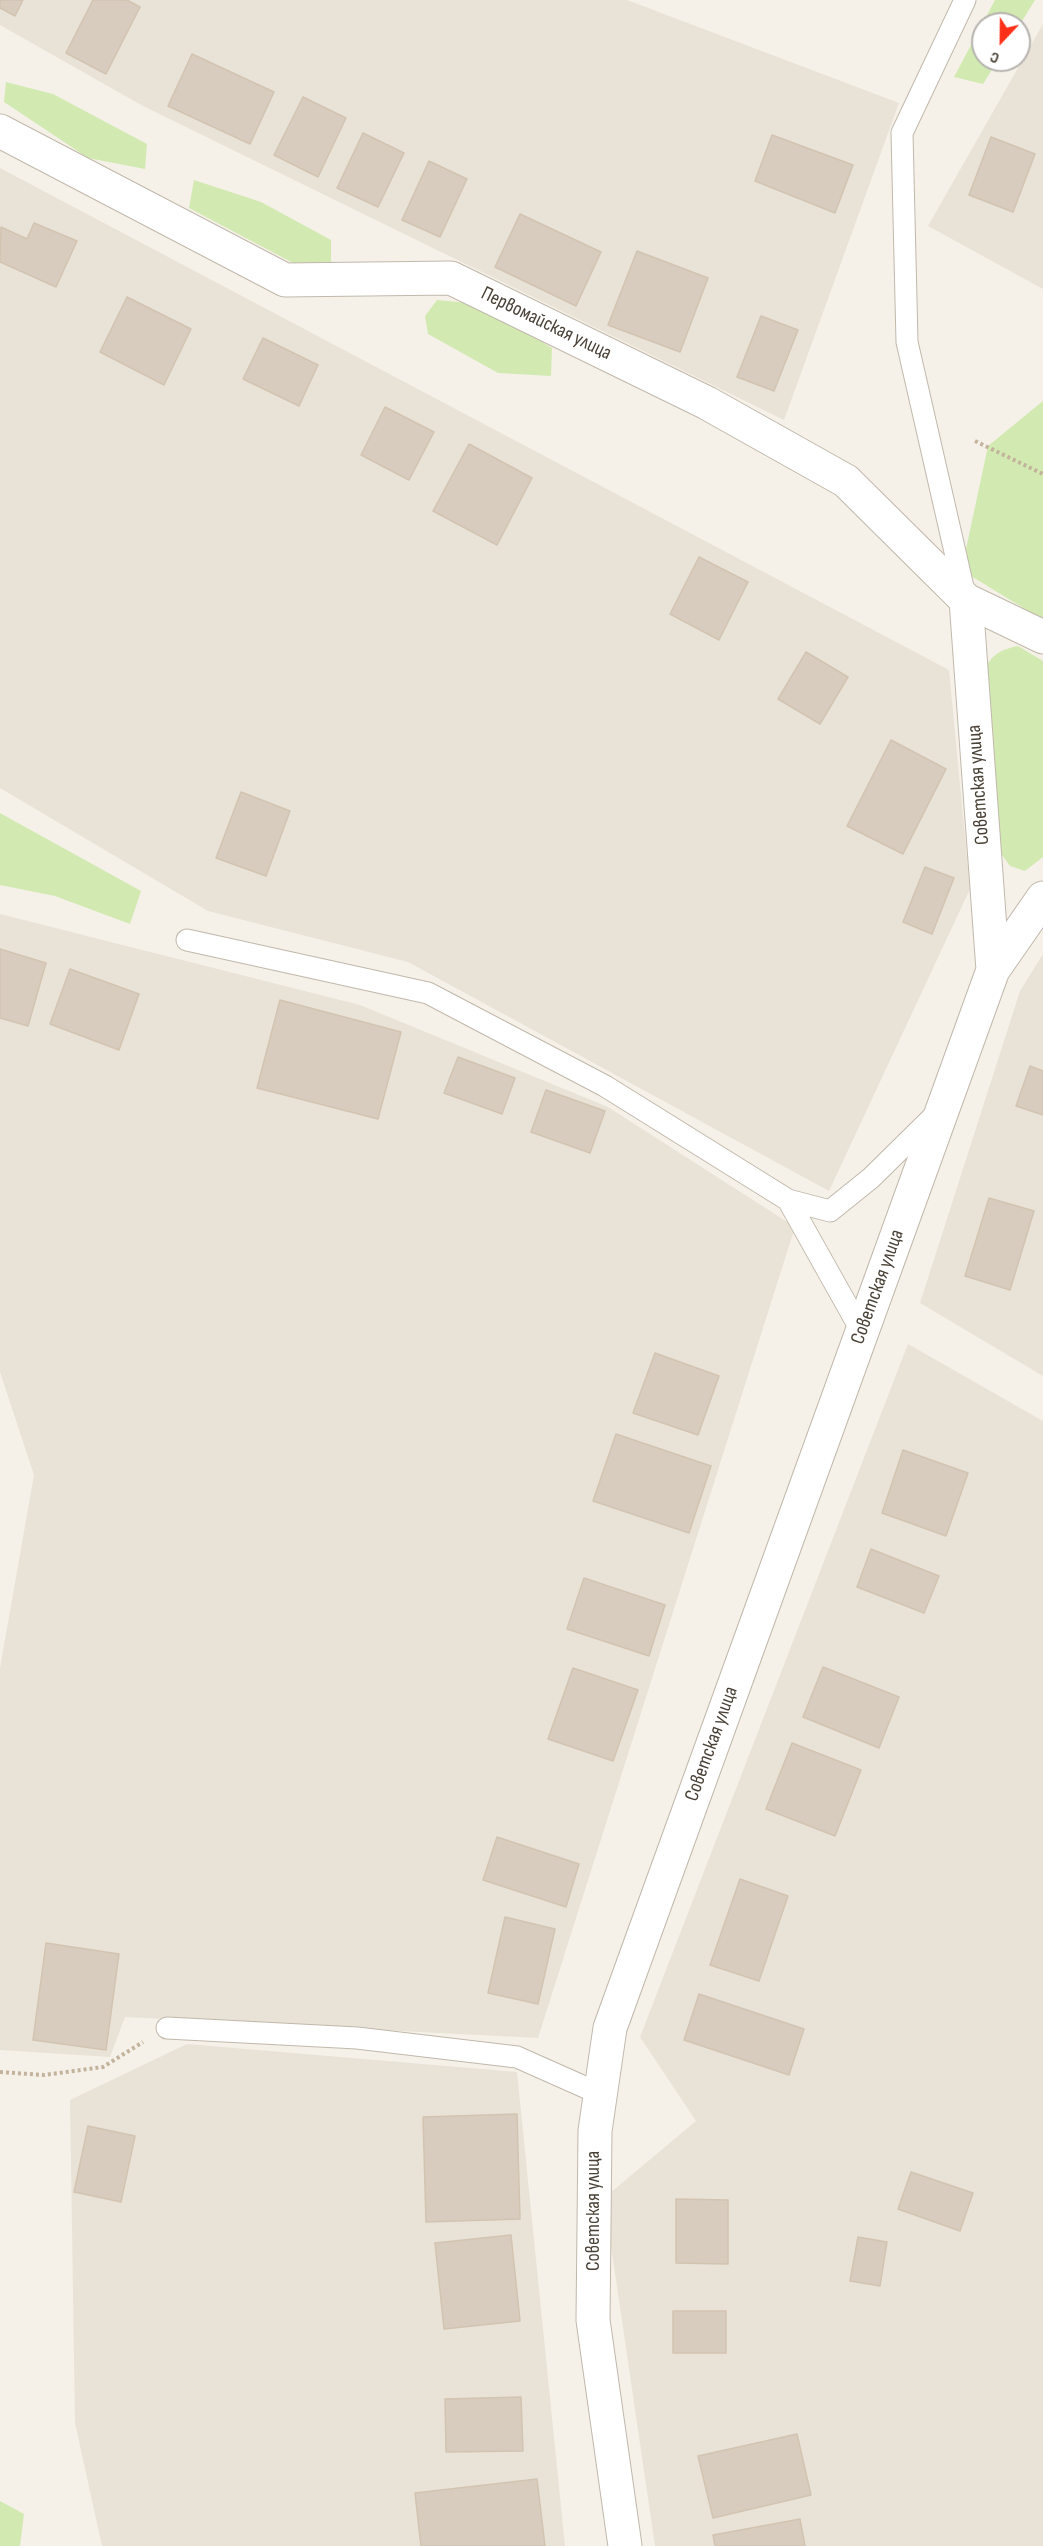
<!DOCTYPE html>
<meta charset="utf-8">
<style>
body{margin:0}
#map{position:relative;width:1043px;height:2546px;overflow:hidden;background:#f5f1e9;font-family:"Sofia Sans Condensed",sans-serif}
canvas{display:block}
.north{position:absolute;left:971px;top:12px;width:60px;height:60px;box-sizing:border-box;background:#fff;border:2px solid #b6b3af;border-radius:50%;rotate:202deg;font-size:16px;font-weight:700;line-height:24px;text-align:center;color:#494137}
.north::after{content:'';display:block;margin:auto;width:21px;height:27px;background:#fe3017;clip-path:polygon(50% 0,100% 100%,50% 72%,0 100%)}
</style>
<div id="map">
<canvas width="1043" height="2546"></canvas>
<div class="north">С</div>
</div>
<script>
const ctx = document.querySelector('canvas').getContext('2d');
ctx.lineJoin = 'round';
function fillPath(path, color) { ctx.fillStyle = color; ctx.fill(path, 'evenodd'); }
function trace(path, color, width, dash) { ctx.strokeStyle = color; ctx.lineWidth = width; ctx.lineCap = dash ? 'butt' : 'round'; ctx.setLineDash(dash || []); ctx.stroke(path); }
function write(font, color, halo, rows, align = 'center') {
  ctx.font = font + ' "Sofia Sans Condensed",sans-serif'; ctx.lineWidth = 4.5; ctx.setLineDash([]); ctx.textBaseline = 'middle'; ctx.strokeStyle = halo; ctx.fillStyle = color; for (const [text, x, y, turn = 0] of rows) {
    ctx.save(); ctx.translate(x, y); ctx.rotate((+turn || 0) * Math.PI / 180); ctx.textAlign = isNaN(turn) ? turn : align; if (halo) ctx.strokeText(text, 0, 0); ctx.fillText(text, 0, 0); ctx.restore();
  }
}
fillPath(new Path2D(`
 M 0,0 L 627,0 L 899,103 L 784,420 L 143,106 L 0,25 Z
 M 1043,24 L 1043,289 L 928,226 Z
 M 0,168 L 949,670 L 970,889 L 829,1191 L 408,962 L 208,911 L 0,788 Z
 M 0,914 L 360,1005 L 608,1107 L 795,1227 L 538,2038 L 125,2017 L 110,2057 L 0,2050 L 0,1668 L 34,1475 L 0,1372 Z
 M 1043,954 L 1043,1376 L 920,1303 L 1020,991 Z
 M 908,1344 L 1043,1421 L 1043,2546 L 655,2546 L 604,2198 L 696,2121 L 640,2037 Z
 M 187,2044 L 517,2072 L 565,2546 L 102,2546 L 75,2423 L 70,2100 Z`), '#e9e2d7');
fillPath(new Path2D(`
 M 995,0 L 1035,0 L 1019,26 L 983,24 L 983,60 L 998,60 L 983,84 L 954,77 Z
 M 6,82 L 53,94 L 147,144 L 145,169 L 88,158 L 4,102 Z
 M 194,180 L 261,202 L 331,240 L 331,266 L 295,264 L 189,208 Z
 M 437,300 L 479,304 L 552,348 L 551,376 L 498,373 L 428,334 L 425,316 Z
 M 1043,401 L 1043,620 L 971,576 L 966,549 L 988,446 Z
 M 1018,646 L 1043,661 L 1043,857 L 1025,871 L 1010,866 L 1002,855 L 981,678 C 989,657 997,650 1018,646 Z
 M 0,813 L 141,891 L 130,924 L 55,896 L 0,885 Z
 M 0,2501 L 24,2514 L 20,2546 L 0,2546 Z`), '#d2eab1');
const building = new Path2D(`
 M 0,0 L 23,0 L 15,16 L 0,8 Z
 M 93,0 L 127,0 L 140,7 L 106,74 L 66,53 Z
 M 192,54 L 274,92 L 250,144 L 168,106 Z
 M 303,97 L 346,118 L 318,177 L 274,155 Z
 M 363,133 L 404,153 L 378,207 L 337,188 Z
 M 772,135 L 853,165 L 835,213 L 755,181 Z
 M 991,137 L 1035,154 L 1013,212 L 969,195 Z
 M 429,161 L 467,179 L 440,237 L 402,220 Z
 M 520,214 L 601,252 L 576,306 L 495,267 Z
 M 34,223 L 77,241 L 56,287 L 0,262 L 1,227 L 27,239 Z
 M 637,251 L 708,278 L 680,352 L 608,325 Z
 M 127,297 L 191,329 L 164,385 L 100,352 Z
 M 761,316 L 798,330 L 774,391 L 737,377 Z
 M 263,338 L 318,365 L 299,406 L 243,379 Z
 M 385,407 L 434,432 L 409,480 L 361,455 Z
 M 469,444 L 532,478 L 497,545 L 433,511 Z
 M 699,557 L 748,582 L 719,640 L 670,614 Z
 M 806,652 L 848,677 L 820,724 L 778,699 Z
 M 891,740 L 946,769 L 903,854 L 847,826 Z
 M 241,792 L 290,811 L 266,876 L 216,858 Z
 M 925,867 L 954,878 L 932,934 L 903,922 Z
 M 0,949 L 46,963 L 28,1026 L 0,1018 Z
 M 70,969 L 139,994 L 119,1050 L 50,1024 Z
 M 280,1000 L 401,1032 L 378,1119 L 257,1088 Z
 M 458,1057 L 515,1078 L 502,1114 L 444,1093 Z
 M 1030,1066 L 1043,1071 L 1043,1115 L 1016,1106 Z
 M 546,1090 L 605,1111 L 590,1153 L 531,1132 Z
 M 989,1198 L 1034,1211 L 1010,1290 L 965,1276 Z
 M 655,1353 L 719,1376 L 698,1435 L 633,1413 Z
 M 616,1434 L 711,1466 L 689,1533 L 593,1501 Z
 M 903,1450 L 968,1473 L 946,1536 L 882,1513 Z
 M 871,1549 L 939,1576 L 924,1613 L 857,1587 Z
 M 584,1578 L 665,1605 L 649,1656 L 567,1629 Z
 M 823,1667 L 899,1697 L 879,1748 L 803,1717 Z
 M 573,1668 L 638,1690 L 613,1761 L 548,1739 Z
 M 792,1743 L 861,1770 L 835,1836 L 766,1809 Z
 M 497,1837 L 579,1864 L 566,1907 L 483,1880 Z
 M 740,1879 L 788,1896 L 759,1981 L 710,1965 Z
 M 505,1917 L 555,1929 L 538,2004 L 488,1993 Z
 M 46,1943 L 119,1954 L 106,2050 L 33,2040 Z
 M 699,1994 L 804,2029 L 789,2075 L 684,2040 Z
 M 517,2114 L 520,2219 L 426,2222 L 423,2117 Z
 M 88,2126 L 135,2136 L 121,2202 L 74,2192 Z
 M 911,2172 L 973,2193 L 960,2231 L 898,2209 Z
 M 676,2199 L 728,2200 L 728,2264 L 676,2263 Z
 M 511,2235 L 520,2321 L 444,2329 L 435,2243 Z
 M 858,2237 L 887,2242 L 880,2286 L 850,2281 Z
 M 673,2311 L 726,2311 L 726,2353 L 673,2353 Z
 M 521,2397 L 523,2451 L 446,2452 L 445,2399 Z
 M 797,2434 L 811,2495 L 713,2518 L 698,2456 Z
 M 537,2479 L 545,2546 L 421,2546 L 415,2493 Z
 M 800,2519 L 805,2546 L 715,2546 L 713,2535 Z`);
fillPath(building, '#d7ccbe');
trace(building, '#d2c4b1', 1.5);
const lane = new Path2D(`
 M 965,0 L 902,133 L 907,342 L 966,600
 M 187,940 L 428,993 L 605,1086 L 788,1200 L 862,1332
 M 788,1200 L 830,1211 L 871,1178 L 935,1115
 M 167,2028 L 357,2038 L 517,2057 L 598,2093`);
const street = new Path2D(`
 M 0,131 L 285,280 L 451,278 L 707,403 L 846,481 L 966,600 L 1043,637
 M 966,600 L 993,970 L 1043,898
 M 625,2546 L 593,2320 L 595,2131 L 610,2028 L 993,970`);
trace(lane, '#c1b8ab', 23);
trace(street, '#c1b8ab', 35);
trace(new Path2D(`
 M 975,441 L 1043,474
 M 0,2072 L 44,2075 L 103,2067 L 143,2042`), '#c3b39c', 4, [3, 3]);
trace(lane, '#fff', 21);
trace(street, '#fff', 33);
write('20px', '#494137', '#fff', [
 ["Первомайская улица",546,324,26],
 ["Советская улица",979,785,-94],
 ["Советская улица",878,1287,-70],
 ["Советская улица",712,1744,-70],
 ["Советская улица",594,2211,-90]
]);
</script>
